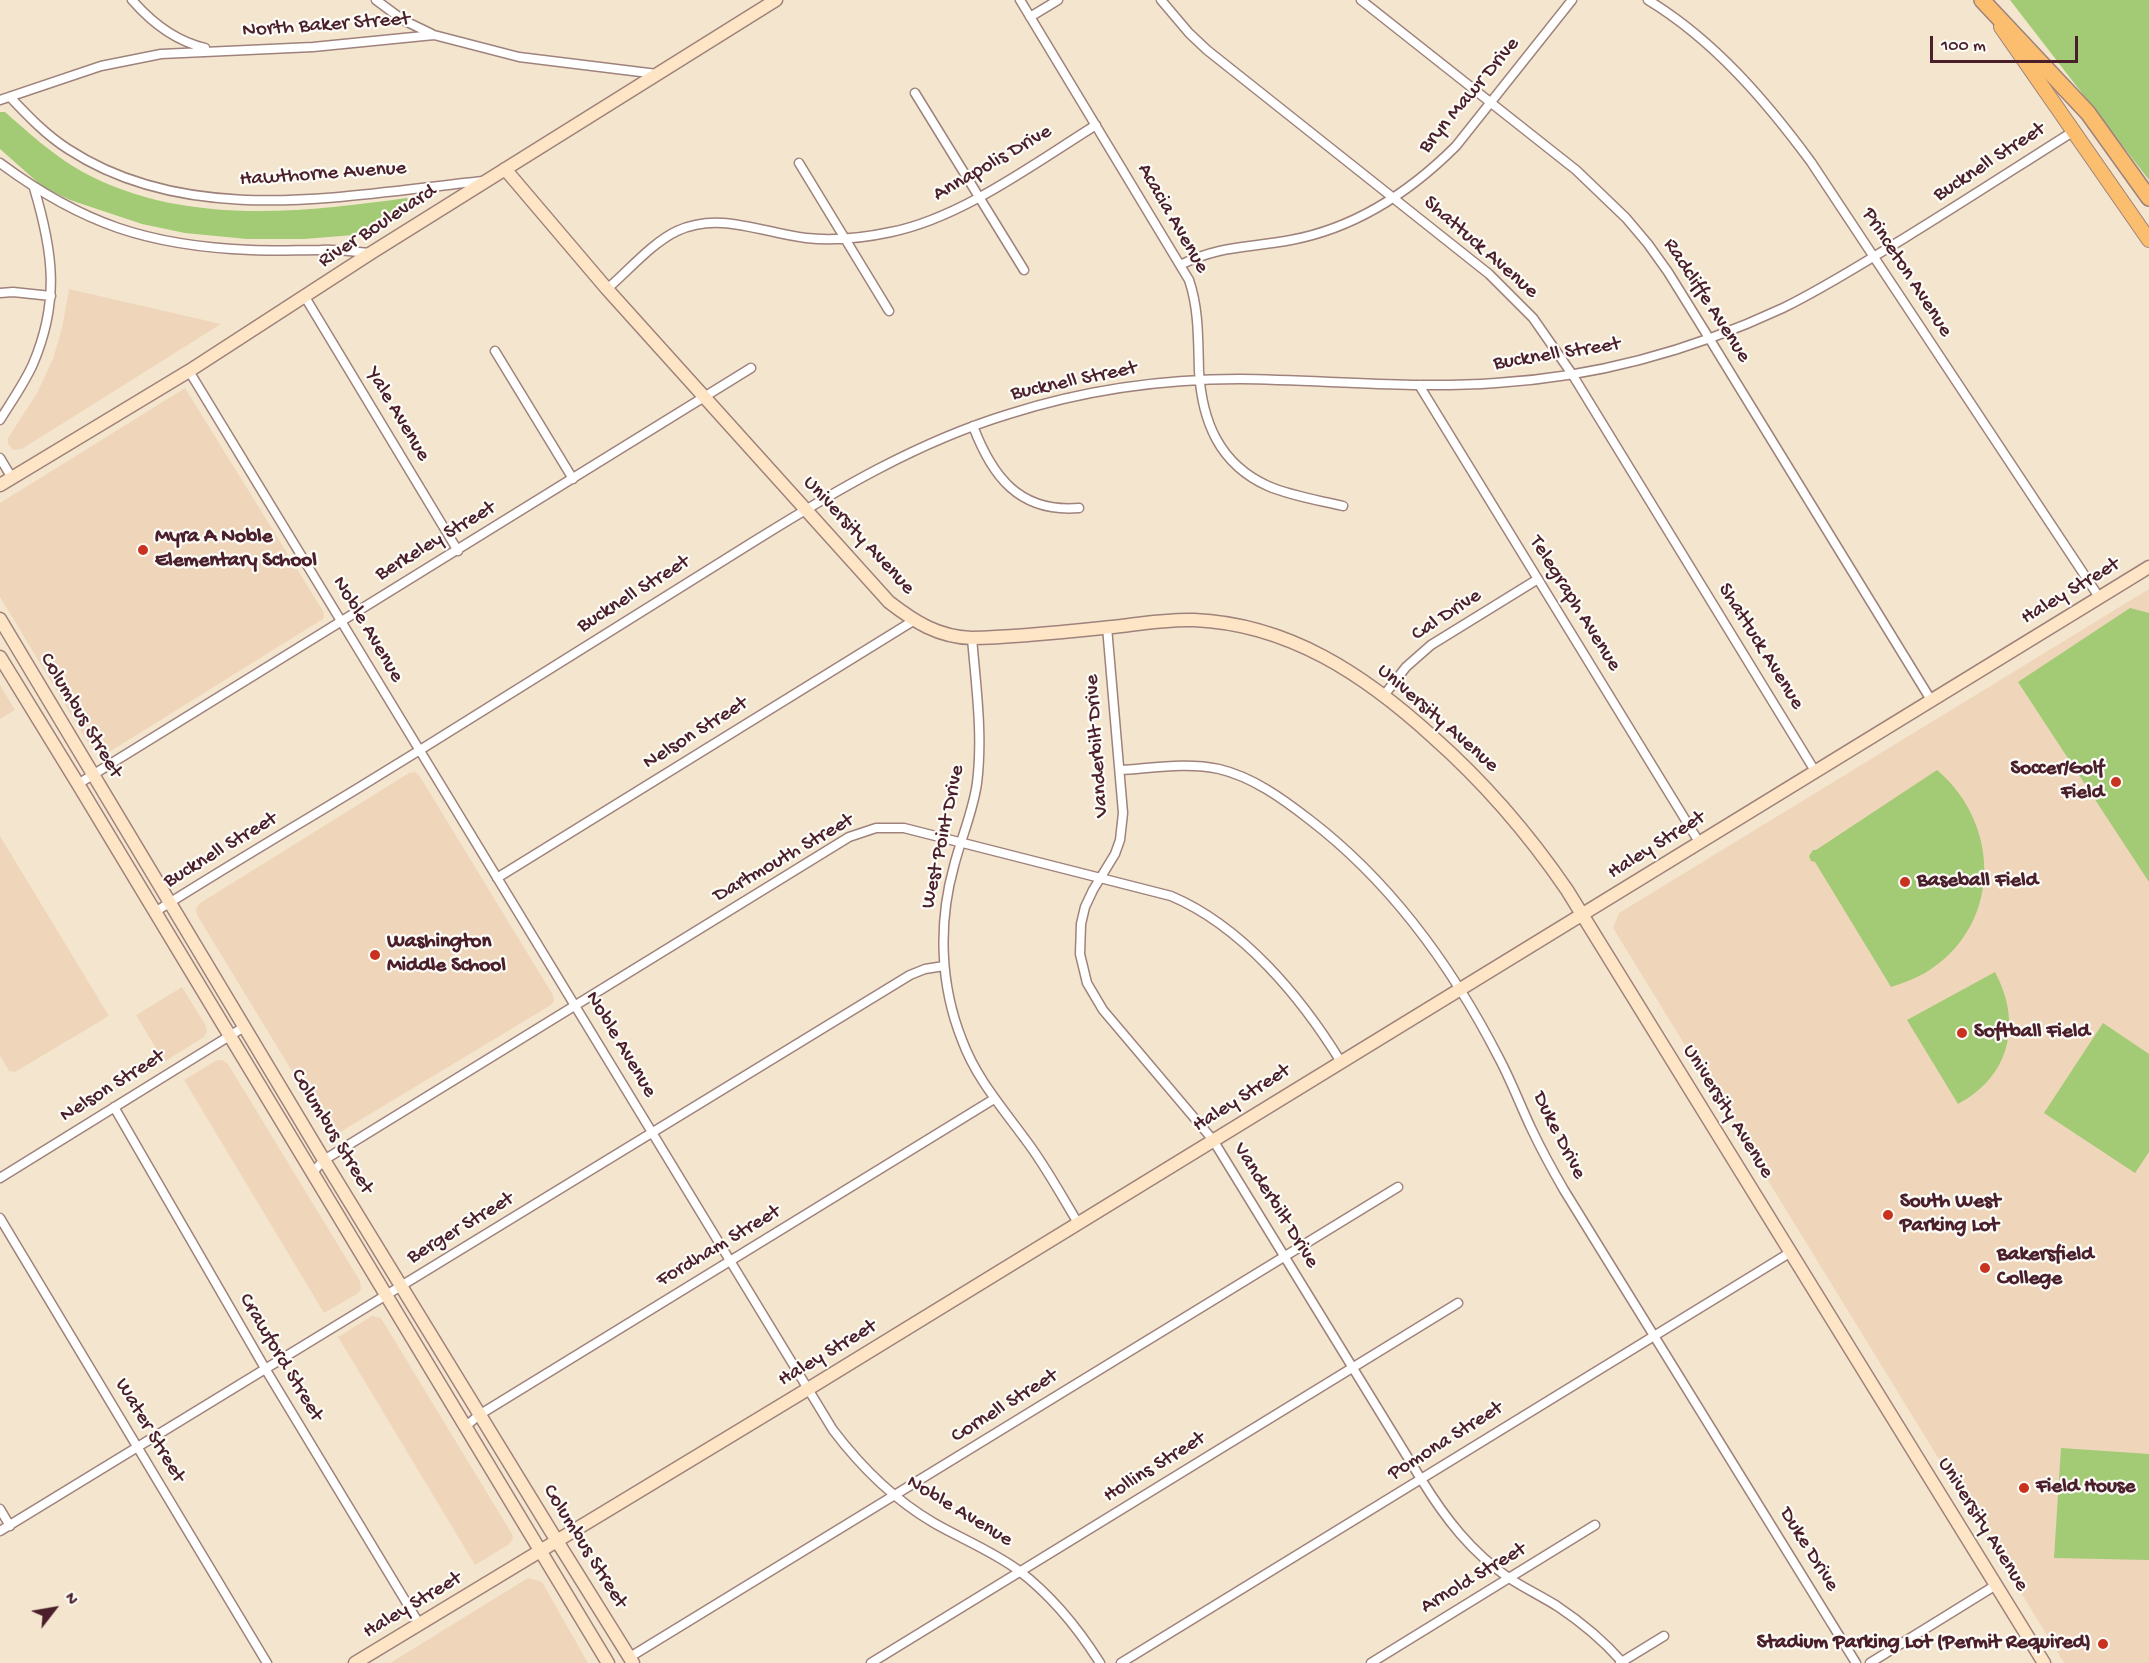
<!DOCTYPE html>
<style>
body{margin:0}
#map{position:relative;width:2149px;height:1663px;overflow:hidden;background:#f4e6ce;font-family:"Gochi Hand",sans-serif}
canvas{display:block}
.north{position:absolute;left:24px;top:1579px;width:60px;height:60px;-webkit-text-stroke:4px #fdfcf7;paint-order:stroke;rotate:59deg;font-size:16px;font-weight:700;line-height:24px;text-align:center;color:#4a1f2b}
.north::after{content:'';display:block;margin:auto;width:21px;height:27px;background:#4a1f2b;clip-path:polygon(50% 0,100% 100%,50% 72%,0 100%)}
.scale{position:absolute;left:1930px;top:36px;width:148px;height:27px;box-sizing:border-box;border:3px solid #4a1f2b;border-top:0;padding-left:8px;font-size:18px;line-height:21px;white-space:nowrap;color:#4a1f2b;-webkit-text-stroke:4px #fdfcf7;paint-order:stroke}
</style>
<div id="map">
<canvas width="2149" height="1663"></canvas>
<div class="north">N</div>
<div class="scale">100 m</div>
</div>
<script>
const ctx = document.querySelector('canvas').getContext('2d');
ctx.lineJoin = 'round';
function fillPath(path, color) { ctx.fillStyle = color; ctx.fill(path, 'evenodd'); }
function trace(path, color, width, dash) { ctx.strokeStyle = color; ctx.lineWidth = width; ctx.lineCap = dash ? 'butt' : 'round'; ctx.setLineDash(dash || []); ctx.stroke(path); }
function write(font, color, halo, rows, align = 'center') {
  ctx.font = font + ' "Gochi Hand",sans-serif'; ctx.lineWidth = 4.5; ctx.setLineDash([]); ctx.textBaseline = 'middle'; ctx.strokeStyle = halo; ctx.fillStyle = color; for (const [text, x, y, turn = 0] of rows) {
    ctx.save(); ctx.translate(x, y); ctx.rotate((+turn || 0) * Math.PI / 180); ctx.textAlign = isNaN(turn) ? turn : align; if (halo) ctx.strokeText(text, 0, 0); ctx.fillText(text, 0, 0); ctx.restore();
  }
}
fillPath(new Path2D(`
 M 69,289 L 221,324 L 22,449 L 13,450 L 8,444 L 8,438 L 37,393 L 53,359 L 62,328 Z
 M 185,388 L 323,611 L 324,616 L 323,619 L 106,754 L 93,751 L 0,597 L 0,503 Z
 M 2149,589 L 2149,1663 L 2064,1663 L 1613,928 L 1619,913 Z
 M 0,685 L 15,710 L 0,719 Z
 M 415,772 L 419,775 L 553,995 L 554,1001 L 551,1005 L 332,1137 L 197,915 L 196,909 L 200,903 L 409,773 Z
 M 0,836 L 109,1016 L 15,1072 L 9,1071 L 0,1056 Z
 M 182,987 L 206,1026 L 207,1032 L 204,1037 L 164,1062 L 136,1015 Z
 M 217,1060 L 222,1060 L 228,1064 L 360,1281 L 361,1289 L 357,1294 L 324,1313 L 184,1080 Z
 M 372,1316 L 381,1318 L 512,1534 L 513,1539 L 508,1545 L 475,1565 L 338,1337 Z
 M 528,1578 L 542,1582 L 588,1663 L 390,1663 Z`), '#efd6bb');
fillPath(new Path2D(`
 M 2010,0 L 2149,0 L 2149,180 Z
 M 0,112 L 5,112 C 29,133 53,155 81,171 C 181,226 299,213 407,198 L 412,202 L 410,206 L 366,234 L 304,239 L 247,239 L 185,233 L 142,224 L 70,200 L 43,187 L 0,149 Z
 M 2130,608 L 2149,613 L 2149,882 L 2018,682 Z
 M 1937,770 C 2002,825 2002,927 1925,973 C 1914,979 1903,983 1891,987 L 1815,862 L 1811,861 L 1809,856 L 1813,850 L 1816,850 Z
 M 1995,972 C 2022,1022 2011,1076 1958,1104 L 1907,1020 Z
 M 2103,1023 L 2149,1054 L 2149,1152 L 2135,1173 L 2044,1113 Z
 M 2061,1448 L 2149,1454 L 2149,1560 L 2054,1558 Z`), '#a3ca75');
const street = new Path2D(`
 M 132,0 C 152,23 175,41 205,48
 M 376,0 L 403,20 L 432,34
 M 1020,0 L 1189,280 C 1199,309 1198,340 1199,371 C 1202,421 1219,464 1268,486 C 1291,496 1318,500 1343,506
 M 1161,0 L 1189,33 L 1207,50 L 1489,274 L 1533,318 L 1572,374 L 1815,771
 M 1361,0 L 1576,170 L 1626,218 L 1648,244 L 1668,272 L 1709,338 L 1931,700
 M 1648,0 C 1714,40 1766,101 1811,162 L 2099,597
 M 1030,17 L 1058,0
 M 915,93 L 1024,270
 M 10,97 C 28,116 46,135 68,149 C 190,229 347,195 483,181
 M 0,100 L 101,66 L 161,54 L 313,47 L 434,35 L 519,57 L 657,74
 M 0,163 C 82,224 149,246 251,250 C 275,251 297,250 321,250 C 337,249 354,252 371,253
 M 799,163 L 889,311
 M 1180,265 C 1220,245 1249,248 1291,240 C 1355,228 1410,192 1456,146 L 1572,0
 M 607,289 C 628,271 653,242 677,231 C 720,211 762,233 806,238 C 834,241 863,238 891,232 C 961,218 1035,163 1096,125
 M 0,293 L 13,292 L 51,296
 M 305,297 L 458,551
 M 495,351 L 573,479
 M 189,371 L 833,1430 C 861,1467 893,1499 934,1523 C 962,1539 992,1551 1018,1570 C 1051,1595 1078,1628 1100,1663
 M 1419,385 L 1699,842
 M 0,420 C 11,402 24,384 33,364 C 60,301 53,251 34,188
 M 973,426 C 992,476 1019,513 1079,508
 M 0,458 L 12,478
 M 1107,627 L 1123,813 L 1120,840 L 1115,854 L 1093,890 L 1085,907 L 1081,924 L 1080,954 L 1087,983 L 1103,1010 L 1213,1140 L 1421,1479 C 1445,1518 1471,1552 1509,1578 C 1524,1588 1541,1596 1557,1606 C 1581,1622 1604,1641 1623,1663
 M 972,638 C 976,686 983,735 977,783 C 973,812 961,838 954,866 C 938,923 940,985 962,1040 C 976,1078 1001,1106 1025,1139 C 1045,1165 1061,1195 1078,1223
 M 1385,694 L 1406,667 L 1431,645 L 1538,579
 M 1120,770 C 1153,768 1187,762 1219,769 C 1253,777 1283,799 1310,820 C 1392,883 1453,968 1500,1060 C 1512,1083 1521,1107 1532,1130 C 1542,1151 1553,1171 1564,1190 L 1856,1663
 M 78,784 L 751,368
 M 497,878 L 913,621
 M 155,912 C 221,870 289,830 355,790 C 440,738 524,685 609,632 C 657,602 705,572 753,542 C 835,491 917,442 1009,414 C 1084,390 1163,379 1240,379 C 1326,380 1411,389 1496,383 C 1595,377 1693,350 1783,308 C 1824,288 1863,263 1903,239 C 1960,204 2017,167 2074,131
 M 114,1107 L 266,1370 L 420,1625
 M 312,1173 L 324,1160 L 849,837 L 876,828 L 904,828 L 1171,896 C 1242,926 1301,997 1341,1062
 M 0,1178 L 244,1027
 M 0,1218 L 267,1663
 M 465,1427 L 479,1415 L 994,1099
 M 0,1509 L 10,1526
 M 0,1531 L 910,975 L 925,969 L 944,966
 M 630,1657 L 1398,1187
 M 871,1663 L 1458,1303
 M 1121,1663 L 1791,1252
 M 1371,1663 L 1595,1525
 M 1620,1663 L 1664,1636
 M 1870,1663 L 1996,1585`);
const secondary = new Path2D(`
 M 505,169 L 607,289 L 889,602 C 915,622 938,637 972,638 C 1021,637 1072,631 1121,626 C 1145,623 1169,619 1194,620 C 1289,624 1365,675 1433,737 C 1485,783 1528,833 1567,890 L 2044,1663
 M 0,485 L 189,371 L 371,253 L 776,0
 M 0,619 L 324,1160 L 557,1541 L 633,1663
 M 0,657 L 78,784 L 608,1663
 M 355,1663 L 808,1389 L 2149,567`);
const primary = new Path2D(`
 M 2001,27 L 2149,240`);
const highway = new Path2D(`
 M 1982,0 L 2088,113 L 2149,198`);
trace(street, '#9f827c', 11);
trace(secondary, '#9f827c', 15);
trace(primary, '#9f827c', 16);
trace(highway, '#9f827c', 18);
trace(street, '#fff', 8);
trace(secondary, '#fde5c5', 12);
trace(primary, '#fbbd6e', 14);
trace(highway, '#fbbd6e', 15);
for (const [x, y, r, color] of [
 [143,550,6,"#c8321e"],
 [2116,782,6,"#c8321e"],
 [1905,882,6,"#c8321e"],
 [375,955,6,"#c8321e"],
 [1962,1033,6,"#c8321e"],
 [1888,1215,6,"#c8321e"],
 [1985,1268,6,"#c8321e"],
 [2024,1488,6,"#c8321e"],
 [2103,1644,6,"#c8321e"]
]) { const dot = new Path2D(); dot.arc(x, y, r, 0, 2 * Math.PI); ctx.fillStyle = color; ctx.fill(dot); trace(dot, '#fdfcf7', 2); }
write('21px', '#4a1f2b', '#fdfcf7', [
 ["North Baker Street",326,26,-4],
 ["Bryn Mawr Drive",1470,96,-50],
 ["Bucknell Street",1990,163,-33],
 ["Annapolis Drive",993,164,-30],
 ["Hawthorne Avenue",323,175,-4],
 ["Acacia Avenue",1172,219,60],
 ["River Boulevard",378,227,-33],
 ["Shattuck Avenue",1480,248,41],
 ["Princeton Avenue",1906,273,57],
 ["Radcliffe Avenue",1706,301,57],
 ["Bucknell Street",1557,355,-9],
 ["Bucknell Street",1074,382,-12],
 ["Yale Avenue",397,415,59],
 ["University Avenue",858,536,47],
 ["Berkeley Street",436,542,-31],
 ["Haley Street",2071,592,-31],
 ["Bucknell Street",634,595,-32],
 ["Telegraph Avenue",1574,604,58],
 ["Cal Drive",1447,616,-33],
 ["Noble Avenue",367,630,59],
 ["Shattuck Avenue",1760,647,58],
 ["Columbus Street",80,716,59],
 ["University Avenue",1437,719,41],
 ["Nelson Street",696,734,-32],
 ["Vanderbilt Drive",1098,746,-94],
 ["West Point Drive",944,837,-78],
 ["Haley Street",1657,846,-32],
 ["Bucknell Street",221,851,-31],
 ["Dartmouth Street",784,859,-30],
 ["Noble Avenue",620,1045,59],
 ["Nelson Street",113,1087,-32],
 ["Haley Street",1242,1099,-32],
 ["University Avenue",1727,1112,58],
 ["Columbus Street",331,1132,59],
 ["Duke Drive",1558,1136,63],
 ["Vanderbilt Drive",1275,1206,58],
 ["Berger Street",461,1229,-31],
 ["Fordham Street",719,1247,-31],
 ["Haley Street",828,1354,-31],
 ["Crawford Street",280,1358,59],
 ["Cornell Street",1005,1407,-32],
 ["Water Street",149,1431,59],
 ["Pomona Street",1446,1442,-32],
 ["Hollins Street",1155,1468,-32],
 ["Noble Avenue",959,1512,31],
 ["University Avenue",1982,1525,58],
 ["Columbus Street",584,1547,58],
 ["Duke Drive",1808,1550,58],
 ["Arnold Street",1474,1579,-31],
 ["Haley Street",413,1606,-31]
]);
write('bold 21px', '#4a1f2b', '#fdfcf7', [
 ["Myra A Noble",155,538],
 ["Elementary School",155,562],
 ["Soccer/Golf",2104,770,"right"],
 ["Field",2104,794,"right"],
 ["Baseball Field",1917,882],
 ["Washington",387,943],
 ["Middle School",387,967],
 ["Softball Field",1974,1033],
 ["South West",1900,1203],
 ["Parking Lot",1900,1227],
 ["Bakersfield",1997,1256],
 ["College",1997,1280],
 ["Field House",2036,1488],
 ["Stadium Parking Lot (Permit Required)",2091,1644,"right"]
], 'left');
</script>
